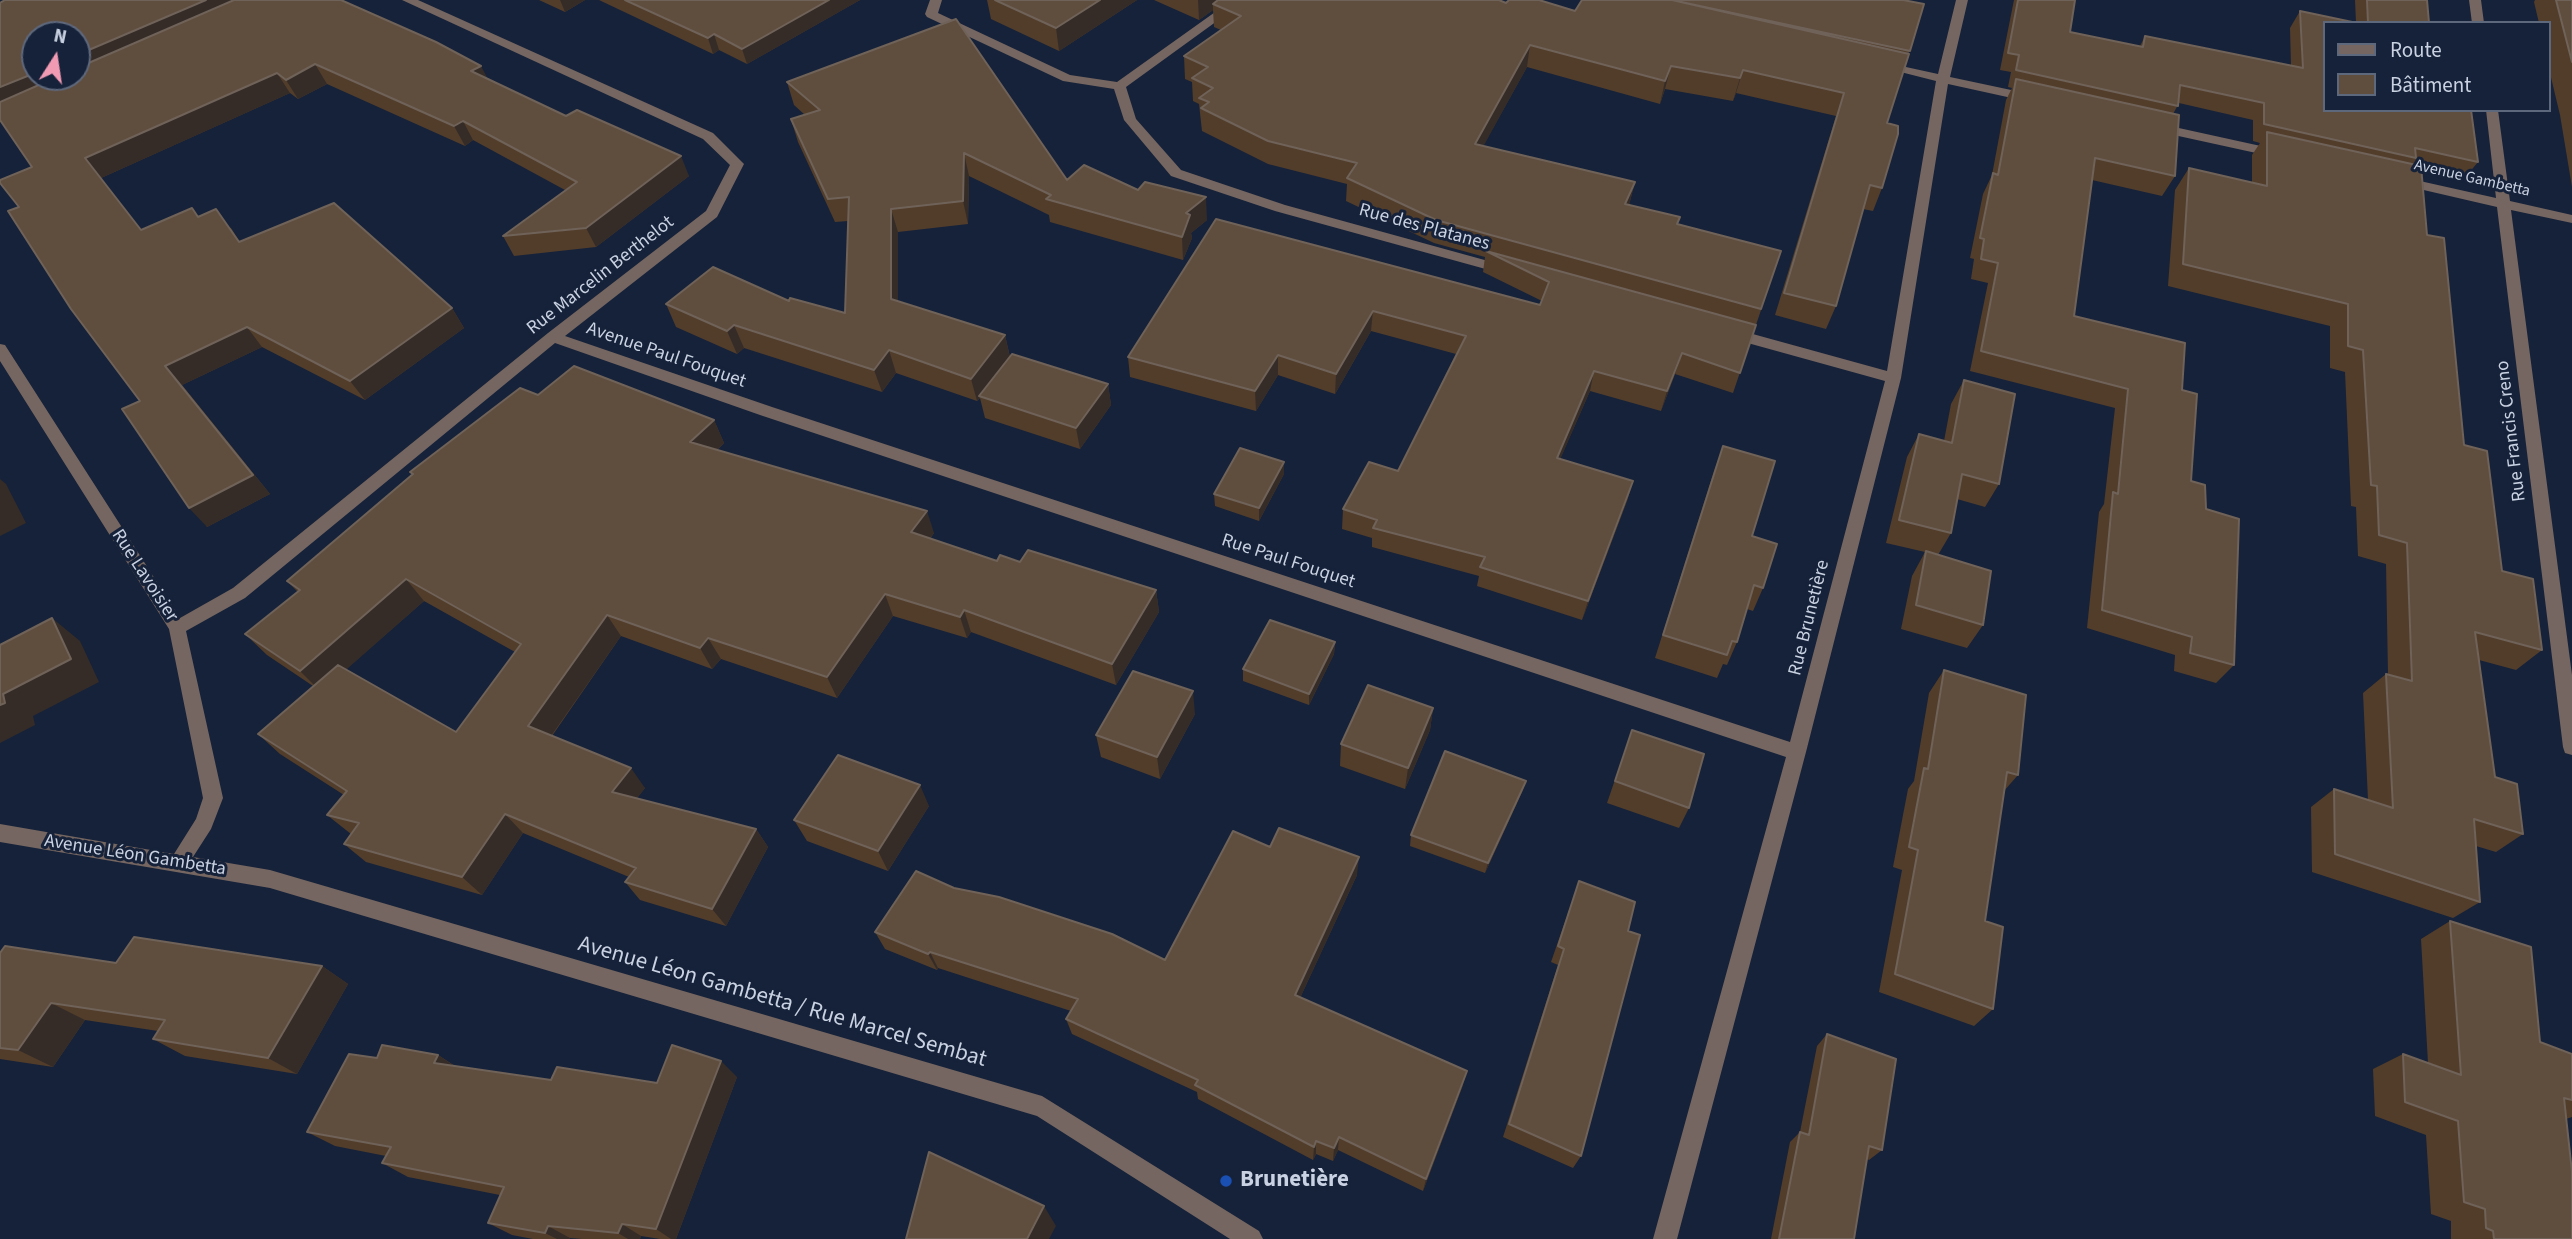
<!DOCTYPE html>
<meta charset="utf-8">
<style>
body{margin:0}
#map{position:relative;width:2572px;height:1239px;overflow:hidden;background:#162239;font-family:"Source Sans 3",sans-serif}
canvas{display:block}
.legend{position:absolute;left:2323px;top:21px;width:228px;height:91px;box-sizing:border-box;background:#162239;border:2px solid #5e687d;margin:0;padding:9px 12px;list-style:none;font-size:21px;color:#c9d2e2}
.legend li{display:flex;align-items:center;gap:14px;height:35px}
.legend b{width:35px;border:2px solid #5e687d}
.north{position:absolute;left:21px;top:21px;width:70px;height:70px;box-sizing:border-box;background:#162239;border:2px solid #5e687d;border-radius:50%;rotate:12deg;font-size:19px;font-weight:700;line-height:28px;text-align:center;color:#c9d2e2}
.north::after{content:'';display:block;margin:auto;width:24px;height:32px;background:#f09ab4;clip-path:polygon(50% 0,100% 100%,50% 72%,0 100%)}
</style>
<div id="map">
<canvas width="2572" height="1239"></canvas>
<ul class="legend">
<li><b style="height:9px;background:#756661"></b>Route</li>
<li><b style="height:19px;background:#5f4d3e"></b>Bâtiment</li>
</ul>
<div class="north">N</div>
</div>
<script>
const ctx = document.querySelector('canvas').getContext('2d');
ctx.lineJoin = 'round';
function fillPath(path, color) { ctx.fillStyle = color; ctx.fill(path, 'evenodd'); }
function trace(path, color, width, dash) { ctx.strokeStyle = color; ctx.lineWidth = width; ctx.lineCap = dash ? 'butt' : 'round'; ctx.setLineDash(dash || []); ctx.stroke(path); }
function write(font, color, halo, rows, align = 'center') {
  ctx.font = font + ' "Source Sans 3",sans-serif'; ctx.lineWidth = 6; ctx.setLineDash([]); ctx.textBaseline = 'middle'; ctx.strokeStyle = halo; ctx.fillStyle = color; for (const [text, x, y, turn = 0] of rows) {
    ctx.save(); ctx.translate(x, y); ctx.rotate((+turn || 0) * Math.PI / 180); ctx.textAlign = isNaN(turn) ? turn : align; if (halo) ctx.strokeText(text, 0, 0); ctx.fillText(text, 0, 0); ctx.restore();
  }
}
fillPath(new Path2D(`
 M 402,0 L 418,0 L 713,133 L 744,164 L 717,217 L 565,336 L 772,407 L 1790,742 L 1885,381 L 1726,337 L 1724,333 L 1731,328 L 1887,371 L 1936,81 L 1877,66 L 1883,62 L 1938,74 L 1956,0 L 1968,0 L 1950,77 L 2030,94 L 2036,98 L 2030,102 L 1948,84 L 1901,378 L 1806,752 L 1677,1239 L 1653,1239 L 1786,757 L 760,415 L 555,343 L 245,598 L 186,631 L 223,798 L 211,829 L 193,857 L 270,870 L 1042,1096 L 1259,1231 L 1263,1239 L 1230,1239 L 1037,1116 L 270,888 L 0,842 L 0,824 L 174,854 L 196,819 L 203,798 L 169,629 L 0,361 L 0,344 L 5,345 L 180,618 L 233,588 L 548,333 L 706,211 L 730,165 L 703,139 Z
 M 930,0 L 942,0 L 938,13 L 1070,75 L 1117,82 L 1232,0 L 1246,0 L 1126,87 L 1136,119 L 1181,170 L 1285,205 L 1510,267 L 1512,270 L 1510,273 L 1500,273 L 1275,211 L 1171,176 L 1124,120 L 1114,89 L 1063,81 L 927,17 L 925,14 Z
 M 2469,0 L 2481,0 L 2484,23 L 2472,23 Z
 M 2486,110 L 2498,110 L 2510,201 L 2572,215 L 2572,223 L 2511,210 L 2572,675 L 2572,755 L 2565,753 L 2563,747 L 2497,207 L 2402,185 L 2395,181 L 2402,177 L 2496,198 Z
 M 2156,123 L 2279,150 L 2286,154 L 2279,158 L 2151,130 L 2151,124 Z`), '#756661');
fillPath(new Path2D(`
 M 539,0 L 585,0 L 565,12 Z
 M 599,0 L 860,0 L 747,64 L 719,50 L 713,54 Z
 M 987,0 L 1137,0 L 1059,51 L 991,19 Z
 M 1154,0 L 1499,0 L 1506,3 L 1575,11 L 1924,4 L 1887,123 L 1882,188 L 1873,211 L 1863,209 L 1836,306 L 1826,329 L 1775,315 L 1836,116 L 1736,93 L 1733,101 L 1665,89 L 1660,104 L 1527,67 L 1483,146 L 1635,182 L 1629,205 L 1678,225 L 1781,251 L 1733,393 L 1675,374 L 1661,411 L 1590,391 L 1560,459 L 1633,481 L 1627,501 L 1582,620 L 1477,586 L 1479,576 L 1372,547 L 1372,538 L 1342,529 L 1343,509 L 1398,471 L 1456,354 L 1371,331 L 1335,394 L 1278,375 L 1256,411 L 1130,377 L 1128,357 L 1216,219 L 1540,305 L 1542,301 L 1483,272 L 1485,257 L 1434,243 L 1346,201 L 1347,184 L 1268,164 L 1202,131 L 1199,104 L 1193,101 L 1192,82 L 1185,79 L 1184,56 L 1221,30 L 1214,27 L 1213,10 L 1199,20 Z
 M 2014,0 L 2075,0 L 2070,32 L 2140,46 L 2145,36 L 2291,66 L 2290,28 L 2300,11 L 2356,23 L 2355,0 L 2427,0 L 2429,23 L 2325,23 L 2478,162 L 2464,179 L 2422,170 L 2427,235 L 2464,445 L 2502,571 L 2542,650 L 2516,670 L 2479,660 L 2495,777 L 2523,834 L 2496,852 L 2476,846 L 2480,902 L 2453,918 L 2312,872 L 2311,807 L 2334,789 L 2368,800 L 2363,693 L 2386,674 L 2388,674 L 2386,564 L 2358,556 L 2356,507 L 2351,506 L 2345,372 L 2330,368 L 2330,326 L 2168,286 L 2175,190 L 2189,168 L 2252,183 L 2252,155 L 2260,143 L 2253,141 L 2253,120 L 2179,103 L 2173,114 L 2175,176 L 2162,196 L 2092,180 L 2074,316 L 2182,390 L 2191,481 L 2206,509 L 2234,665 L 2216,683 L 2174,671 L 2175,655 L 2087,628 L 2099,512 L 2104,504 L 2115,408 L 1970,371 L 1988,283 L 1971,279 L 1974,259 L 1970,258 L 1983,194 L 1992,175 L 2006,100 L 2012,88 L 2008,87 L 2011,72 L 2000,70 Z
 M 2535,0 L 2572,0 L 2572,187 L 2560,115 L 2549,69 L 2549,23 L 2539,23 L 2534,2 Z
 M 0,3 L 488,79 L 689,176 L 596,247 L 514,256 L 503,236 L 565,190 L 473,140 L 465,146 L 327,84 L 298,99 L 290,93 L 101,178 L 141,230 L 198,216 L 231,228 L 240,242 L 452,308 L 464,328 L 365,400 L 262,347 L 182,385 L 270,494 L 207,527 L 140,401 L 19,207 L 32,167 Z
 M 787,82 L 1067,180 L 1138,190 L 1207,220 L 1191,233 L 1192,238 L 1183,260 L 1050,222 L 1049,215 L 969,176 L 968,224 L 898,232 L 898,301 L 1005,335 L 1010,357 L 1108,384 L 1111,405 L 1080,449 L 985,418 L 980,398 L 977,401 L 896,373 L 882,392 L 744,348 L 737,354 L 676,327 L 666,304 L 789,301 L 845,313 L 848,221 L 835,222 L 798,142 L 791,119 L 805,115 L 794,105 Z
 M 1964,380 L 1999,484 L 1985,507 L 1957,499 L 1951,533 L 1938,555 L 1983,625 L 1967,648 L 1901,629 L 1912,576 L 1925,552 L 1886,543 L 1907,457 L 1919,434 L 1944,441 L 1951,404 Z
 M 538,395 L 714,420 L 724,443 L 717,450 L 934,533 L 930,539 L 997,561 L 1020,562 L 1156,590 L 1159,612 L 1116,685 L 971,632 L 967,638 L 893,616 L 837,698 L 721,659 L 712,669 L 621,636 L 552,736 L 645,788 L 637,798 L 756,829 L 768,847 L 726,926 L 640,900 L 625,882 L 629,877 L 523,833 L 482,895 L 366,862 L 344,844 L 351,834 L 327,815 L 344,795 L 280,754 L 258,734 L 313,686 L 267,655 L 245,634 L 298,592 L 287,581 L 412,475 L 410,472 ZM 424,601 L 515,652 L 456,732 L 346,669 Z
 M 1723,446 L 1752,536 L 1763,588 L 1753,611 L 1747,609 L 1737,642 L 1727,665 L 1723,664 L 1717,678 L 1655,658 L 1714,471 Z
 M 1284,474 L 1259,521 L 1215,506 L 1214,494 Z
 M 1335,642 L 1334,654 L 1309,705 L 1243,681 L 1243,669 Z
 M 1944,670 L 2018,775 L 2004,791 L 1985,921 L 1993,1009 L 1974,1026 L 1879,992 L 1902,870 L 1893,867 L 1908,789 L 1914,781 L 1929,693 Z
 M 1433,708 L 1430,730 L 1405,789 L 1340,766 L 1341,744 Z
 M 1195,714 L 1160,779 L 1101,757 L 1096,735 Z
 M 1632,730 L 1689,808 L 1679,828 L 1607,803 Z
 M 1526,781 L 1522,792 L 1485,873 L 1410,846 L 1411,835 Z
 M 929,806 L 888,871 L 807,841 L 794,820 Z
 M 1270,847 L 1357,875 L 1300,998 L 1463,1085 L 1423,1191 L 1338,1150 L 1333,1161 L 1316,1154 L 1313,1160 L 1198,1099 L 1197,1092 L 1072,1034 L 1066,1019 L 1071,1011 L 938,968 L 937,970 L 885,949 L 875,932 L 954,888 L 1165,960 Z
 M 1579,881 L 1628,931 L 1581,1156 L 1573,1168 L 1503,1137 L 1558,965 L 1551,962 Z
 M 2450,921 L 2540,1042 L 2572,1054 L 2572,1117 L 2566,1119 L 2572,1239 L 2451,1239 L 2451,1221 L 2431,1214 L 2426,1135 L 2375,1116 L 2373,1069 L 2403,1054 L 2428,1063 L 2421,939 Z
 M 0,953 L 116,963 L 322,966 L 348,984 L 297,1074 L 185,1056 L 153,1039 L 158,1031 L 85,1020 L 53,1067 L 0,1059 Z
 M 1827,1034 L 1882,1150 L 1869,1160 L 1867,1159 L 1854,1239 L 1771,1239 L 1790,1142 L 1800,1132 L 1817,1046 Z
 M 438,1055 L 455,1066 L 551,1080 L 657,1083 L 737,1077 L 676,1239 L 660,1239 L 641,1236 L 640,1239 L 582,1239 L 570,1238 L 570,1239 L 533,1239 L 512,1235 L 488,1223 L 500,1195 L 408,1177 L 382,1163 L 386,1156 L 335,1146 L 307,1132 L 377,1058 Z`), '#523d2b');
fillPath(new Path2D(`
 M 206,0 L 264,0 L 0,114 L 0,87 L 35,73 L 35,77 L 77,77 L 77,55 Z
 M 560,0 L 585,0 L 565,12 Z
 M 829,0 L 860,0 L 747,64 L 742,49 Z
 M 1100,0 L 1137,0 L 1059,51 L 1056,28 Z
 M 1198,0 L 1227,0 L 1213,4 L 1213,10 L 1199,20 Z
 M 714,34 L 719,50 L 713,54 L 708,38 Z
 M 1530,45 L 1527,67 L 1472,167 L 1475,144 Z
 M 315,64 L 327,84 L 298,99 L 286,80 Z
 M 481,66 L 491,85 L 471,71 Z
 M 1671,66 L 1665,89 L 1660,104 L 1665,81 Z
 M 1743,70 L 1736,93 L 1733,101 L 1740,78 Z
 M 277,73 L 290,93 L 101,178 L 157,250 L 85,158 Z
 M 463,121 L 473,140 L 465,146 L 454,126 Z
 M 964,153 L 969,176 L 968,224 L 963,201 Z
 M 681,156 L 689,176 L 596,247 L 586,228 Z
 M 1635,182 L 1629,205 L 1625,204 Z
 M 1206,197 L 1207,220 L 1191,233 L 1192,238 L 1183,260 L 1182,237 L 1186,213 Z
 M 891,209 L 898,232 L 898,322 L 891,299 Z
 M 452,308 L 464,328 L 365,400 L 350,381 Z
 M 1373,311 L 1371,331 L 1335,394 L 1336,374 Z
 M 734,325 L 744,348 L 737,354 L 727,331 Z
 M 247,327 L 262,347 L 182,385 L 270,494 L 207,527 L 189,508 L 165,366 Z
 M 1005,335 L 1010,358 L 979,396 L 980,398 L 977,401 L 971,379 Z
 M 889,350 L 896,373 L 882,392 L 874,370 Z
 M 1682,353 L 1675,374 L 1661,411 L 1667,391 Z
 M 1278,355 L 1278,375 L 1256,411 L 1255,391 Z
 M 1594,371 L 1590,391 L 1552,478 L 1557,458 Z
 M 1108,384 L 1111,405 L 1080,449 L 1076,428 Z
 M 714,420 L 724,443 L 701,464 L 690,442 Z
 M 1284,462 L 1284,474 L 1259,521 L 1259,508 Z
 M 0,479 L 6,484 L 26,523 L 0,536 Z
 M 1633,481 L 1627,501 L 1582,620 L 1588,601 Z
 M 927,511 L 934,533 L 918,555 L 911,532 Z
 M 406,579 L 424,601 L 321,692 L 300,671 Z
 M 1156,590 L 1159,612 L 1116,685 L 1112,664 Z
 M 885,594 L 893,616 L 837,698 L 827,677 Z
 M 964,610 L 971,632 L 967,638 L 960,617 Z
 M 607,615 L 621,636 L 544,746 L 528,726 Z
 M 52,618 L 80,641 L 99,682 L 33,716 L 35,725 L 0,743 L 0,705 L 3,694 Z
 M 708,638 L 721,659 L 712,669 L 700,648 Z
 M 1335,642 L 1334,654 L 1309,705 L 1309,694 Z
 M 1193,691 L 1195,714 L 1160,779 L 1157,757 Z
 M 1433,708 L 1430,730 L 1405,789 L 1408,768 Z
 M 631,768 L 645,788 L 627,811 L 612,792 Z
 M 1526,781 L 1522,792 L 1485,873 L 1488,863 Z
 M 920,785 L 929,806 L 888,871 L 878,851 Z
 M 505,814 L 523,833 L 482,895 L 462,877 Z
 M 756,829 L 768,847 L 726,926 L 712,909 Z
 M 1359,857 L 1357,875 L 1294,1011 L 1295,995 Z
 M 930,952 L 938,968 L 937,970 L 928,954 Z
 M 322,966 L 348,984 L 297,1074 L 268,1058 Z
 M 51,1003 L 85,1020 L 53,1067 L 18,1050 Z
 M 438,1055 L 462,1071 L 434,1063 Z
 M 721,1061 L 737,1077 L 676,1239 L 671,1239 L 656,1229 Z
 M 1467,1071 L 1463,1085 L 1423,1191 L 1426,1179 Z
 M 1339,1137 L 1338,1150 L 1333,1161 L 1334,1148 Z
 M 1316,1141 L 1316,1154 L 1313,1160 L 1314,1147 Z
 M 1044,1206 L 1056,1226 L 1049,1239 L 1027,1239 Z
 M 622,1224 L 641,1236 L 640,1239 L 628,1239 L 618,1233 Z
 M 548,1226 L 570,1238 L 570,1239 L 557,1239 L 545,1233 Z`), '#352c28');
const building = new Path2D(`
 M 5,0 L 206,0 L 77,55 L 77,35 L 35,35 L 35,73 L 0,87 L 0,3 Z
 M 234,0 L 341,0 L 436,42 L 481,66 L 471,71 L 566,116 L 577,110 L 681,156 L 586,228 L 503,236 L 577,182 L 463,121 L 454,126 L 315,64 L 286,80 L 277,73 L 85,158 L 141,230 L 192,208 L 198,217 L 216,209 L 239,242 L 334,203 L 452,308 L 350,381 L 247,327 L 165,366 L 253,475 L 189,508 L 122,409 L 140,401 L 71,309 L 8,211 L 19,207 L 0,183 L 0,180 L 32,167 L 0,120 L 0,102 L 57,77 L 77,77 L 77,68 Z
 M 625,0 L 829,0 L 742,49 L 714,34 L 708,38 Z
 M 995,0 L 1100,0 L 1056,28 Z
 M 1218,0 L 1499,0 L 1506,3 L 1509,0 L 1539,0 L 1575,11 L 1582,0 L 1672,0 L 1909,54 L 1887,123 L 1898,126 L 1898,134 L 1882,188 L 1870,185 L 1836,306 L 1784,293 L 1844,93 L 1743,70 L 1740,78 L 1671,66 L 1665,81 L 1530,45 L 1475,144 L 1635,182 L 1625,204 L 1680,217 L 1677,224 L 1781,251 L 1761,309 L 1436,220 L 1347,178 L 1357,163 L 1268,141 L 1201,108 L 1209,102 L 1199,98 L 1213,88 L 1192,78 L 1208,67 L 1184,56 L 1241,16 L 1213,4 Z
 M 1672,0 L 1903,0 L 1924,4 L 1910,51 Z
 M 2018,0 L 2075,0 L 2070,32 L 2143,47 L 2145,36 L 2303,68 L 2300,11 L 2357,23 L 2325,23 L 2325,110 L 2471,110 L 2478,162 L 2415,148 L 2416,158 L 2264,124 L 2264,103 L 2180,85 L 2178,106 L 2016,70 L 2019,55 L 2008,53 Z
 M 2367,0 L 2427,0 L 2429,23 L 2368,23 Z
 M 2556,0 L 2572,0 L 2572,62 Z
 M 956,19 L 1067,180 L 1084,165 L 1138,190 L 1145,182 L 1206,197 L 1186,213 L 1190,215 L 1182,237 L 1046,199 L 1051,195 L 964,153 L 963,201 L 891,209 L 891,299 L 1005,335 L 971,379 L 889,350 L 874,370 L 734,325 L 727,331 L 666,304 L 713,267 L 789,301 L 790,298 L 845,313 L 849,197 L 828,199 L 791,119 L 820,110 L 787,82 Z
 M 2016,79 L 2179,115 L 2175,176 L 2095,158 L 2074,316 L 2185,343 L 2182,390 L 2197,394 L 2191,481 L 2205,485 L 2206,509 L 2239,519 L 2234,665 L 2190,653 L 2192,637 L 2102,610 L 2113,492 L 2118,494 L 2128,389 L 1981,351 L 1998,263 L 1981,259 L 1984,239 L 1980,238 L 1993,173 L 1998,175 Z
 M 2267,132 L 2421,166 L 2427,235 L 2444,238 L 2464,445 L 2487,451 L 2502,571 L 2533,579 L 2542,650 L 2475,632 L 2495,777 L 2517,784 L 2523,834 L 2474,819 L 2480,902 L 2335,854 L 2334,789 L 2393,808 L 2386,674 L 2412,681 L 2407,543 L 2379,535 L 2377,486 L 2371,485 L 2363,350 L 2348,346 L 2348,304 L 2183,264 L 2189,168 L 2267,186 Z
 M 1216,219 L 1540,305 L 1549,282 L 1486,251 L 1756,325 L 1740,373 L 1682,353 L 1667,391 L 1594,371 L 1557,458 L 1633,481 L 1588,601 L 1480,567 L 1485,557 L 1373,528 L 1377,520 L 1343,509 L 1369,462 L 1398,471 L 1466,336 L 1373,311 L 1336,374 L 1278,355 L 1255,391 L 1128,357 Z
 M 1012,354 L 1108,384 L 1076,428 L 979,396 Z
 M 574,366 L 714,420 L 690,442 L 927,511 L 911,532 L 997,561 L 1000,555 L 1020,562 L 1028,550 L 1156,590 L 1112,664 L 964,610 L 960,617 L 885,594 L 827,677 L 708,638 L 700,648 L 607,615 L 528,726 L 631,768 L 612,792 L 756,829 L 712,909 L 625,882 L 636,868 L 505,814 L 462,877 L 344,844 L 359,823 L 327,815 L 347,791 L 258,734 L 338,665 L 456,732 L 521,644 L 406,579 L 300,671 L 245,634 L 300,590 L 287,581 L 413,474 L 410,472 L 520,388 L 538,395 Z
 M 1964,380 L 2015,394 L 1999,484 L 1962,474 L 1951,533 L 1899,520 L 1919,434 L 1952,443 Z
 M 1723,446 L 1775,461 L 1752,536 L 1777,544 L 1763,588 L 1754,585 L 1737,642 L 1732,641 L 1727,655 L 1663,635 Z
 M 1240,448 L 1284,462 L 1259,508 L 1214,494 Z
 M 1926,551 L 1991,571 L 1983,625 L 1916,605 Z
 M 52,618 L 71,659 L 3,694 L 5,703 L 0,705 L 0,645 Z
 M 1270,620 L 1335,642 L 1309,694 L 1243,669 Z
 M 1944,670 L 2026,695 L 2018,775 L 2007,772 L 1985,921 L 2003,927 L 1993,1009 L 1895,974 L 1918,850 L 1909,847 L 1924,768 L 1928,769 Z
 M 1133,671 L 1193,691 L 1157,757 L 1096,735 Z
 M 1368,685 L 1433,708 L 1408,768 L 1341,744 Z
 M 1632,730 L 1704,754 L 1689,808 L 1615,781 Z
 M 1445,751 L 1526,781 L 1488,863 L 1411,835 Z
 M 838,755 L 920,785 L 878,851 L 794,820 Z
 M 1279,828 L 1359,857 L 1295,995 L 1467,1071 L 1426,1179 L 1339,1137 L 1334,1148 L 1316,1141 L 1314,1147 L 1195,1085 L 1198,1080 L 1066,1019 L 1078,999 L 930,952 L 928,954 L 875,932 L 916,871 L 954,888 L 999,897 L 1112,934 L 1165,960 L 1233,831 L 1270,847 Z
 M 1579,881 L 1635,902 L 1628,931 L 1640,935 L 1581,1156 L 1509,1124 L 1564,949 L 1558,946 Z
 M 2450,921 L 2531,947 L 2540,1042 L 2572,1054 L 2572,1100 L 2564,1098 L 2572,1172 L 2572,1239 L 2494,1239 L 2493,1231 L 2486,1228 L 2485,1209 L 2464,1202 L 2458,1121 L 2405,1102 L 2403,1054 L 2461,1075 Z
 M 134,937 L 322,966 L 268,1058 L 153,1039 L 165,1020 L 51,1003 L 18,1050 L 0,1048 L 0,953 L 5,946 L 116,963 Z
 M 1827,1034 L 1896,1059 L 1882,1150 L 1869,1146 L 1854,1239 L 1779,1239 L 1800,1132 L 1809,1135 Z
 M 382,1045 L 438,1055 L 434,1063 L 551,1080 L 557,1067 L 657,1083 L 672,1045 L 721,1061 L 656,1229 L 622,1224 L 618,1233 L 548,1226 L 545,1233 L 488,1223 L 504,1187 L 382,1163 L 391,1147 L 307,1132 L 349,1054 L 377,1058 Z
 M 929,1152 L 1044,1206 L 1027,1239 L 906,1239 Z`);
fillPath(building, '#5f4d3e');
trace(building, '#6f6258', 2);
for (const [x, y, r, color] of [
 [1226,1181,7,"#1a4fb4"]
]) { const dot = new Path2D(); dot.arc(x, y, r, 0, 2 * Math.PI); ctx.fillStyle = color; ctx.fill(dot); trace(dot, '#162239', 2.5); }
write('16px', '#c9d2e2', '#162239', [
 ["Avenue Gambetta",2472,179,13]
]);
write('19px', '#c9d2e2', '#162239', [
 ["Rue des Platanes",1424,228,15],
 ["Rue Marcelin Berthelot",601,276,-38],
 ["Avenue Paul Fouquet",666,356,19],
 ["Rue Francis Creno",2512,431,-97],
 ["Rue Paul Fouquet",1288,562,18],
 ["Rue Lavoisier",144,576,57],
 ["Rue Brunetière",1810,618,-76],
 ["Avenue Léon Gambetta",135,856,9]
]);
write('23px', '#c9d2e2', '#162239', [
 ["Avenue Léon Gambetta / Rue Marcel Sembat",782,1003,16]
]);
write('bold 23px', '#c9d2e2', '#162239', [
 ["Brunetière",1240,1181]
], 'left');
</script>
